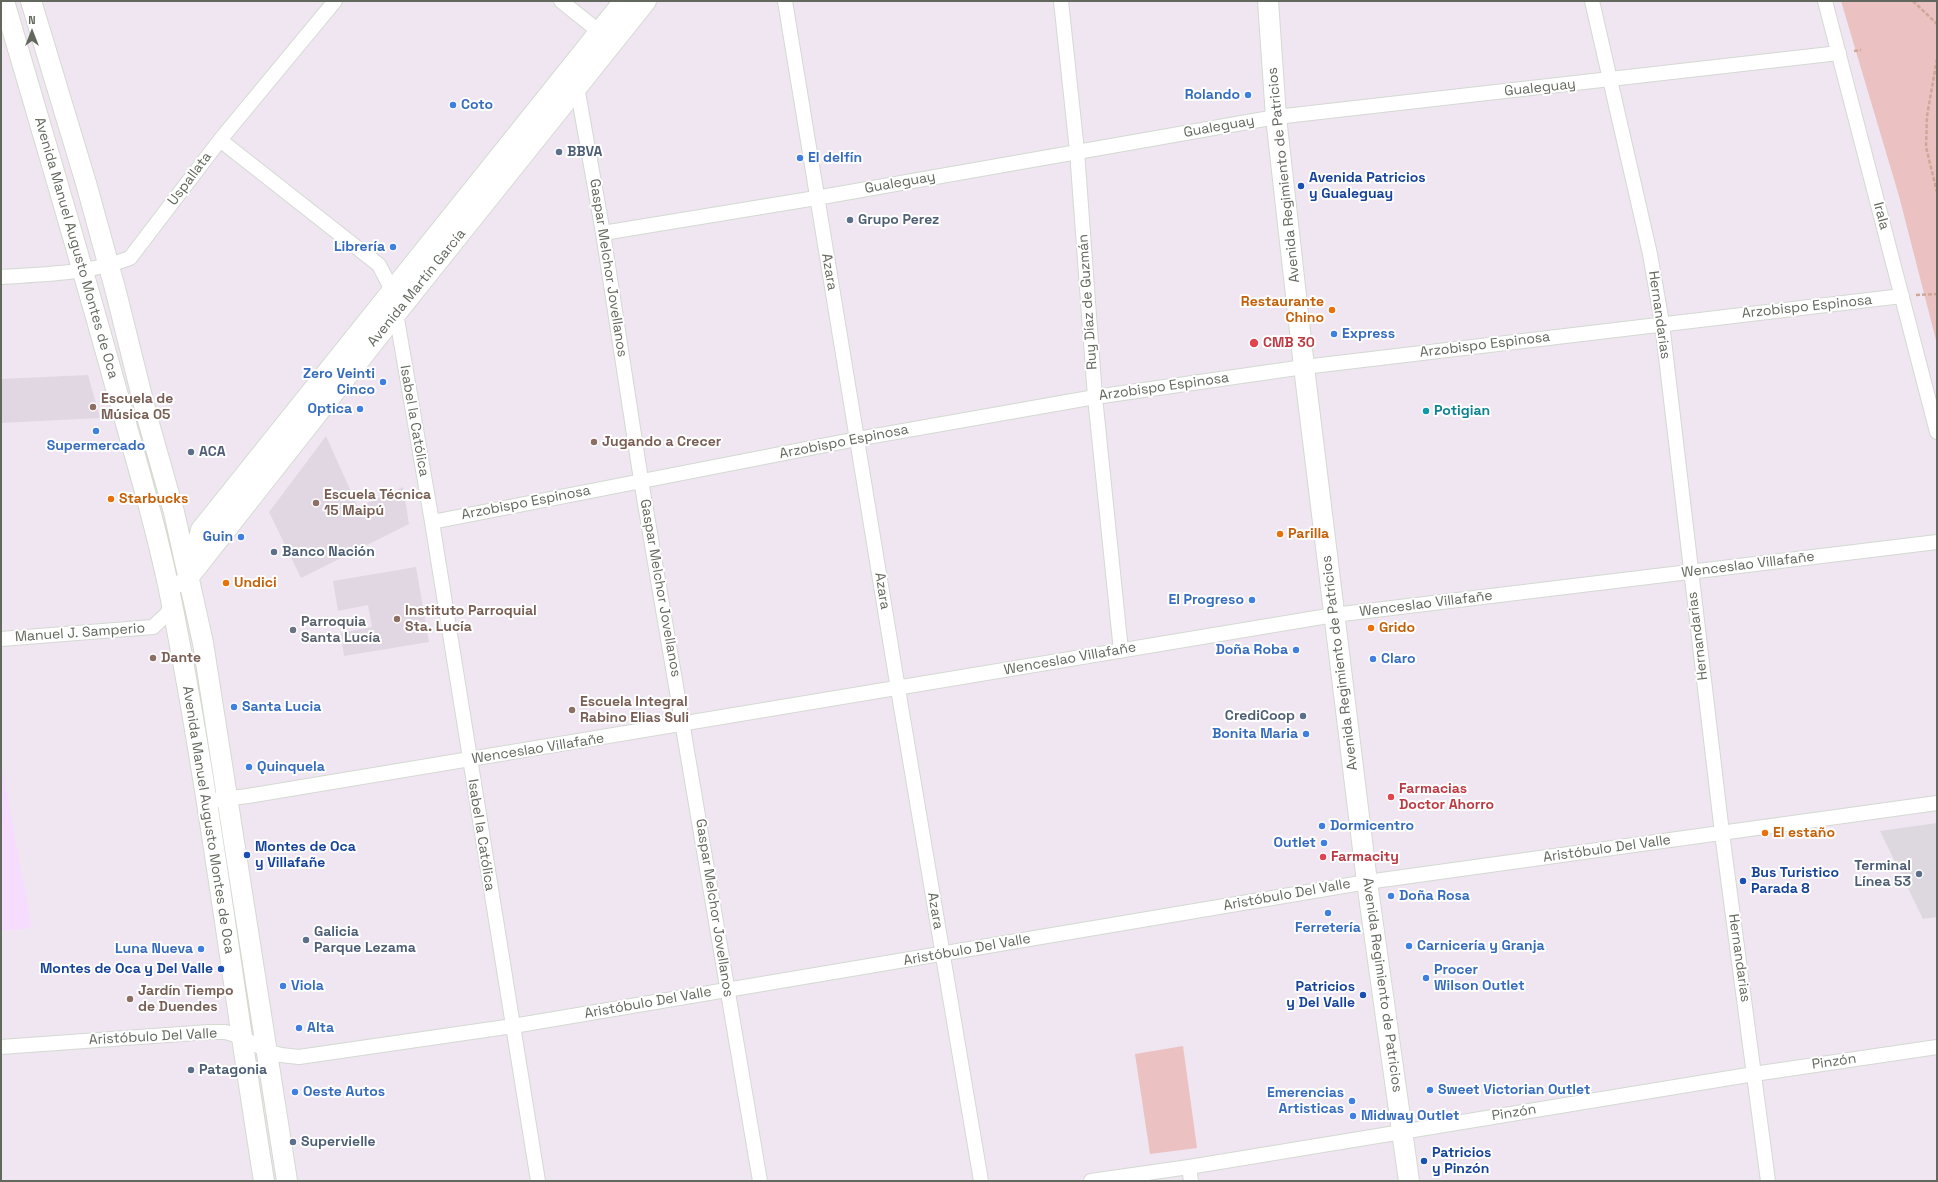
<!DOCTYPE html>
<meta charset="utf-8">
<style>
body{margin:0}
#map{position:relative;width:1938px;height:1182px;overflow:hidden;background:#efe6f1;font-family:"Space Grotesk",sans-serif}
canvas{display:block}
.frame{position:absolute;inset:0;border:2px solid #62685d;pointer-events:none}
.north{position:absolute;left:12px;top:12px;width:40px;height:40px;-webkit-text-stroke:3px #fff;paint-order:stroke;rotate:0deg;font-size:11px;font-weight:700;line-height:16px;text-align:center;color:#62685d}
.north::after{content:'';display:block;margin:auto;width:14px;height:18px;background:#62685d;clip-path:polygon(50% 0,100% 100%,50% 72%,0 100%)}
</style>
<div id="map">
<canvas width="1938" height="1182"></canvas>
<div class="frame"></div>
<div class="north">N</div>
</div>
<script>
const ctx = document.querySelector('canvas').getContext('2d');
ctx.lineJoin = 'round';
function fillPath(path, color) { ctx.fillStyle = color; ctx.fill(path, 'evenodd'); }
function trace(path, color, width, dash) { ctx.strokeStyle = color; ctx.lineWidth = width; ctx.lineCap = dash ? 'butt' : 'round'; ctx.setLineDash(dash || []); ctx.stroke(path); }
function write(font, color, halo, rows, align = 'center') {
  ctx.font = font + ' "Space Grotesk",sans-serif'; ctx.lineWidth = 4; ctx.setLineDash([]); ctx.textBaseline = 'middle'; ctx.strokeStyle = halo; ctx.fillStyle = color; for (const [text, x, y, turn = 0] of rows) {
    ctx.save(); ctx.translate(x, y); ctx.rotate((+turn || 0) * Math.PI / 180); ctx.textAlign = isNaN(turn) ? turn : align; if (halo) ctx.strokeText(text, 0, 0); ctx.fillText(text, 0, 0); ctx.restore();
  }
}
fillPath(new Path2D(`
 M 1,761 L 32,928 L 1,931 Z`), '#f6ddff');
fillPath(new Path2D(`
 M 1937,823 L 1937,917 L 1923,919 L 1880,831 Z`), '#ddd8e0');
fillPath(new Path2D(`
 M 88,375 L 100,418 L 1,423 L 1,379 Z
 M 326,436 L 358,507 L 403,487 L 409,524 L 301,578 L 269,512 Z
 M 416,567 L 429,642 L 344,656 L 341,633 L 372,627 L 368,605 L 338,611 L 333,581 Z`), '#e1d7e3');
fillPath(new Path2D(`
 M 1841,1 L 1937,1 L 1937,344 L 1899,196 Z
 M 1183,1046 L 1197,1148 L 1150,1154 L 1135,1054 Z`), '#ebc1c1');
const minor = new Path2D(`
 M 561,1 L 606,37
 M 785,1 L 898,689 L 981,1181
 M 1061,1 L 1077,151 L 1095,397 L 1121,651
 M 1592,1 L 1650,254 L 1662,323 L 1722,833 L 1768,1181
 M 1825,1 L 1937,432
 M 576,81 L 603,233 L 641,480 L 760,1181
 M 220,140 L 379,265 L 392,290 L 432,522 L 538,1181
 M 603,233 L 816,198 L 1276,117 L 1839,53
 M 1,277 C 44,274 88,274 130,258 L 220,140 L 335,1
 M 432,522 L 857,439 L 1095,397 L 1304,367 L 1902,296
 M 1,639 L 153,627 L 166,615 L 172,604
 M 207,801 L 248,796 L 1334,615 L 1937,542
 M 1,1047 L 209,1032 L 225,1032 L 240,1036 L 267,1051 L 281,1055 L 299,1057 L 513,1026 L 1367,882 L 1937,803
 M 1189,1167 L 1191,1181
 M 1091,1181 L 1189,1167 L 1754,1074 L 1937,1047`);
const secondary = new Path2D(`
 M 4,1 C 42,131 81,261 117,392 C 137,463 158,533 172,604 C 210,795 233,989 264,1181
 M 31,1 L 86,183 L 116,292 L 146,413 L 174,512 L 203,643 L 287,1181
 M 1268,1 L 1276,117 L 1304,367 L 1367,882 L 1409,1181
 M 191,570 L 201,530 L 624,1
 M 184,583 L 395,315 L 646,1`);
trace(minor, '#d4d9d2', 16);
trace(secondary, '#d4dad0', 22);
trace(new Path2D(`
 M 1913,1 L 1937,24
 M 1854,51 L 1861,50
 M 1937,59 L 1927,116 L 1926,147 L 1937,192
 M 1916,295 L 1937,294`), '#cfa89a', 2.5, [4, 2]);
trace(minor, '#fff', 14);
trace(secondary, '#fff', 20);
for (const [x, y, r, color] of [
 [1248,95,4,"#3f7fe0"],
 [453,105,4,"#3f7fe0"],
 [559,152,4,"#5c6f8a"],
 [800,158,4,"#3f7fe0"],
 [1301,186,4,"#1a4fb4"],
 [850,220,4,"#5c6f8a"],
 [393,247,4,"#3f7fe0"],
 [1332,310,4,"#e8710a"],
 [1334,334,4,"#3f7fe0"],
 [1254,343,5,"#e0444e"],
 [383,382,4,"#3f7fe0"],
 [93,407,4,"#8d6e63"],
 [360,409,4,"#3f7fe0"],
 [1426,411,4,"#0f9aa8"],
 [96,431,4,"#3f7fe0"],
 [594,442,4,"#8d6e63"],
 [191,452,4,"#5c6f8a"],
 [111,499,4,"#e8710a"],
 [316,503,4,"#8d6e63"],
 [1280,534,4,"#e8710a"],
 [241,537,4,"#3f7fe0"],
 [274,552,4,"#5c6f8a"],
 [226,583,4,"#e8710a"],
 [1252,600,4,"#3f7fe0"],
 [397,619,4,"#8d6e63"],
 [1371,628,4,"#e8710a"],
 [293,630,4,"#6b7280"],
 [1296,650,4,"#3f7fe0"],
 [153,658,4,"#8d6e63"],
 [1373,659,4,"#3f7fe0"],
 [234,707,4,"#3f7fe0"],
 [572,710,4,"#8d6e63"],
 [1303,716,4,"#5c6f8a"],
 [1306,734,4,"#3f7fe0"],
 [249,767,4,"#3f7fe0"],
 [1391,797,4,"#e0444e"],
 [1322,826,4,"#3f7fe0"],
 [1765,833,4,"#e8710a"],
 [1324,843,4,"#3f7fe0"],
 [247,855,4,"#1a4fb4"],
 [1323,857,4,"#e0444e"],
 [1919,874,4,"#5c6f8a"],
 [1743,881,4,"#1a4fb4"],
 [1391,896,4,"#3f7fe0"],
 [1328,913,4,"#3f7fe0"],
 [306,940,4,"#5c6f8a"],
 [1409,946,4,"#3f7fe0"],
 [201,949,4,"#3f7fe0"],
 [221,969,4,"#1a4fb4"],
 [1426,978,4,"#3f7fe0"],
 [283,986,4,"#3f7fe0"],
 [1363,995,4,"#1a4fb4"],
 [130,999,4,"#8d6e63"],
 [299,1028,4,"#3f7fe0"],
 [191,1070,4,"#5c6f8a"],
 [1430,1090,4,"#3f7fe0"],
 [295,1092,4,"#3f7fe0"],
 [1352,1101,4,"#3f7fe0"],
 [1353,1116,4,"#3f7fe0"],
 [293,1142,4,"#5c6f8a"],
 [1424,1161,4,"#1a4fb4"]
]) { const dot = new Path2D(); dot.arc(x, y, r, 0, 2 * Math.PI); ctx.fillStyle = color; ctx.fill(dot); trace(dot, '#fff', 1.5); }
write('14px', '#62685d', '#fff', [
 ["Gualeguay",1540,88,-6],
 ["Gualeguay",1219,127,-10],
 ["Avenida Regimiento de Patricios",1284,175,-96],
 ["Uspallata",190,179,-53],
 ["Gualeguay",900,183,-10],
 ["Irala",1881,216,75],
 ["Avenida Manuel Augusto Montes de Oca",76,248,74],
 ["Gaspar Melchor Jovellanos",608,268,81],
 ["Azara",829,272,80],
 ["Avenida Martín García",417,288,-51],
 ["Ruy Díaz de Guzmán",1088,302,-94],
 ["Arzobispo Espinosa",1807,307,-6],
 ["Hernandarias",1659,315,82],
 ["Arzobispo Espinosa",1485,345,-7],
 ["Arzobispo Espinosa",1164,387,-8],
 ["Isabel la Católica",414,421,80],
 ["Arzobispo Espinosa",844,442,-11],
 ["Arzobispo Espinosa",526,503,-11],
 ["Wenceslao Villafañe",1748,565,-7],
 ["Gaspar Melchor Jovellanos",660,588,80],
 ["Azara",882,591,81],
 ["Wenceslao Villafañe",1426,604,-7],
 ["Manuel J. Samperio",80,633,-4],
 ["Hernandarias",1698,636,-97],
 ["Wenceslao Villafañe",1070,659,-10],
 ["Avenida Regimiento de Patricios",1340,663,-97],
 ["Wenceslao Villafañe",538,749,-9],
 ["Avenida Manuel Augusto Montes de Oca",208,820,81],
 ["Isabel la Católica",481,835,81],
 ["Aristóbulo Del Valle",1607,849,-8],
 ["Aristóbulo Del Valle",1287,895,-10],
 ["Gaspar Melchor Jovellanos",714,908,81],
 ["Azara",935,911,80],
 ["Aristóbulo Del Valle",967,950,-10],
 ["Hernandarias",1739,958,82],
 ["Avenida Regimiento de Patricios",1382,985,82],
 ["Aristóbulo Del Valle",648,1003,-10],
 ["Aristóbulo Del Valle",153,1037,-3],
 ["Pinzón",1834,1062,-8],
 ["Pinzón",1514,1113,-9]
]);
write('bold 14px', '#366cbe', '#fff', [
 ["Rolando",1240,95,"right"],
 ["Coto",461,105],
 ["El delfín",808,158],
 ["Librería",385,247,"right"],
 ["Express",1342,334],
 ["Zero Veinti",375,374,"right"],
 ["Cinco",375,390,"right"],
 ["Optica",352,409,"right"],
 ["Supermercado",96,446,"center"],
 ["Guin",233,537,"right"],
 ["El Progreso",1244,600,"right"],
 ["Doña Roba",1288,650,"right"],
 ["Claro",1381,659],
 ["Santa Lucia",242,707],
 ["Bonita Maria",1298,734,"right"],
 ["Quinquela",257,767],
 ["Dormicentro",1330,826],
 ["Outlet",1316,843,"right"],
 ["Doña Rosa",1399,896],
 ["Ferretería",1328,928,"center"],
 ["Carnicería y Granja",1417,946],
 ["Luna Nueva",193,949,"right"],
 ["Procer",1434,970],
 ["Wilson Outlet",1434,986],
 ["Viola",291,986],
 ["Alta",307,1028],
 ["Sweet Victorian Outlet",1438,1090],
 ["Oeste Autos",303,1092],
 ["Emerencias",1344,1093,"right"],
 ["Artisticas",1344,1109,"right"],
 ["Midway Outlet",1361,1116]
], 'left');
write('bold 14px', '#4e5e75', '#fff', [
 ["BBVA",567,152],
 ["Grupo Perez",858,220],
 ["ACA",199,452],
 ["Banco Nación",282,552],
 ["CrediCoop",1295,716,"right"],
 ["Terminal",1911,866,"right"],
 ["Línea 53",1911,882,"right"],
 ["Galicia",314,932],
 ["Parque Lezama",314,948],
 ["Patagonia",199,1070],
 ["Supervielle",301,1142]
], 'left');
write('bold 14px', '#164399', '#fff', [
 ["Avenida Patricios",1309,178],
 ["y Gualeguay",1309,194],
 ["Montes de Oca",255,847],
 ["y Villafañe",255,863],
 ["Bus Turistico",1751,873],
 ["Parada 8",1751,889],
 ["Montes de Oca y Del Valle",213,969,"right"],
 ["Patricios",1355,987,"right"],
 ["y Del Valle",1355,1003,"right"],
 ["Patricios",1432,1153],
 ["y Pinzón",1432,1169]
], 'left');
write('bold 14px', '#c56008', '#fff', [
 ["Restaurante",1324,302,"right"],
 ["Chino",1324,318,"right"],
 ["Starbucks",119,499],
 ["Parilla",1288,534],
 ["Undici",234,583],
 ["Grido",1379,628],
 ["El estaño",1773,833]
], 'left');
write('bold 14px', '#be3a42', '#fff', [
 ["CMB 30",1263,343],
 ["Farmacias",1399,789],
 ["Doctor Ahorro",1399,805],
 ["Farmacity",1331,857]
], 'left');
write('bold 14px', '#785e54', '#fff', [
 ["Escuela de",101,399],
 ["Música 05",101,415],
 ["Jugando a Crecer",602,442],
 ["Escuela Técnica",324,495],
 ["15 Maipú",324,511],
 ["Instituto Parroquial",405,611],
 ["Sta. Lucía",405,627],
 ["Dante",161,658],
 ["Escuela Integral",580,702],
 ["Rabino Elias Suli",580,718],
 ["Jardín Tiempo",138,991],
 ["de Duendes",138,1007]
], 'left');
write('bold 14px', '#0d838f', '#fff', [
 ["Potigian",1434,411]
], 'left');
write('bold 14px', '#5b616d', '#fff', [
 ["Parroquia",301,622],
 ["Santa Lucía",301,638]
], 'left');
</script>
